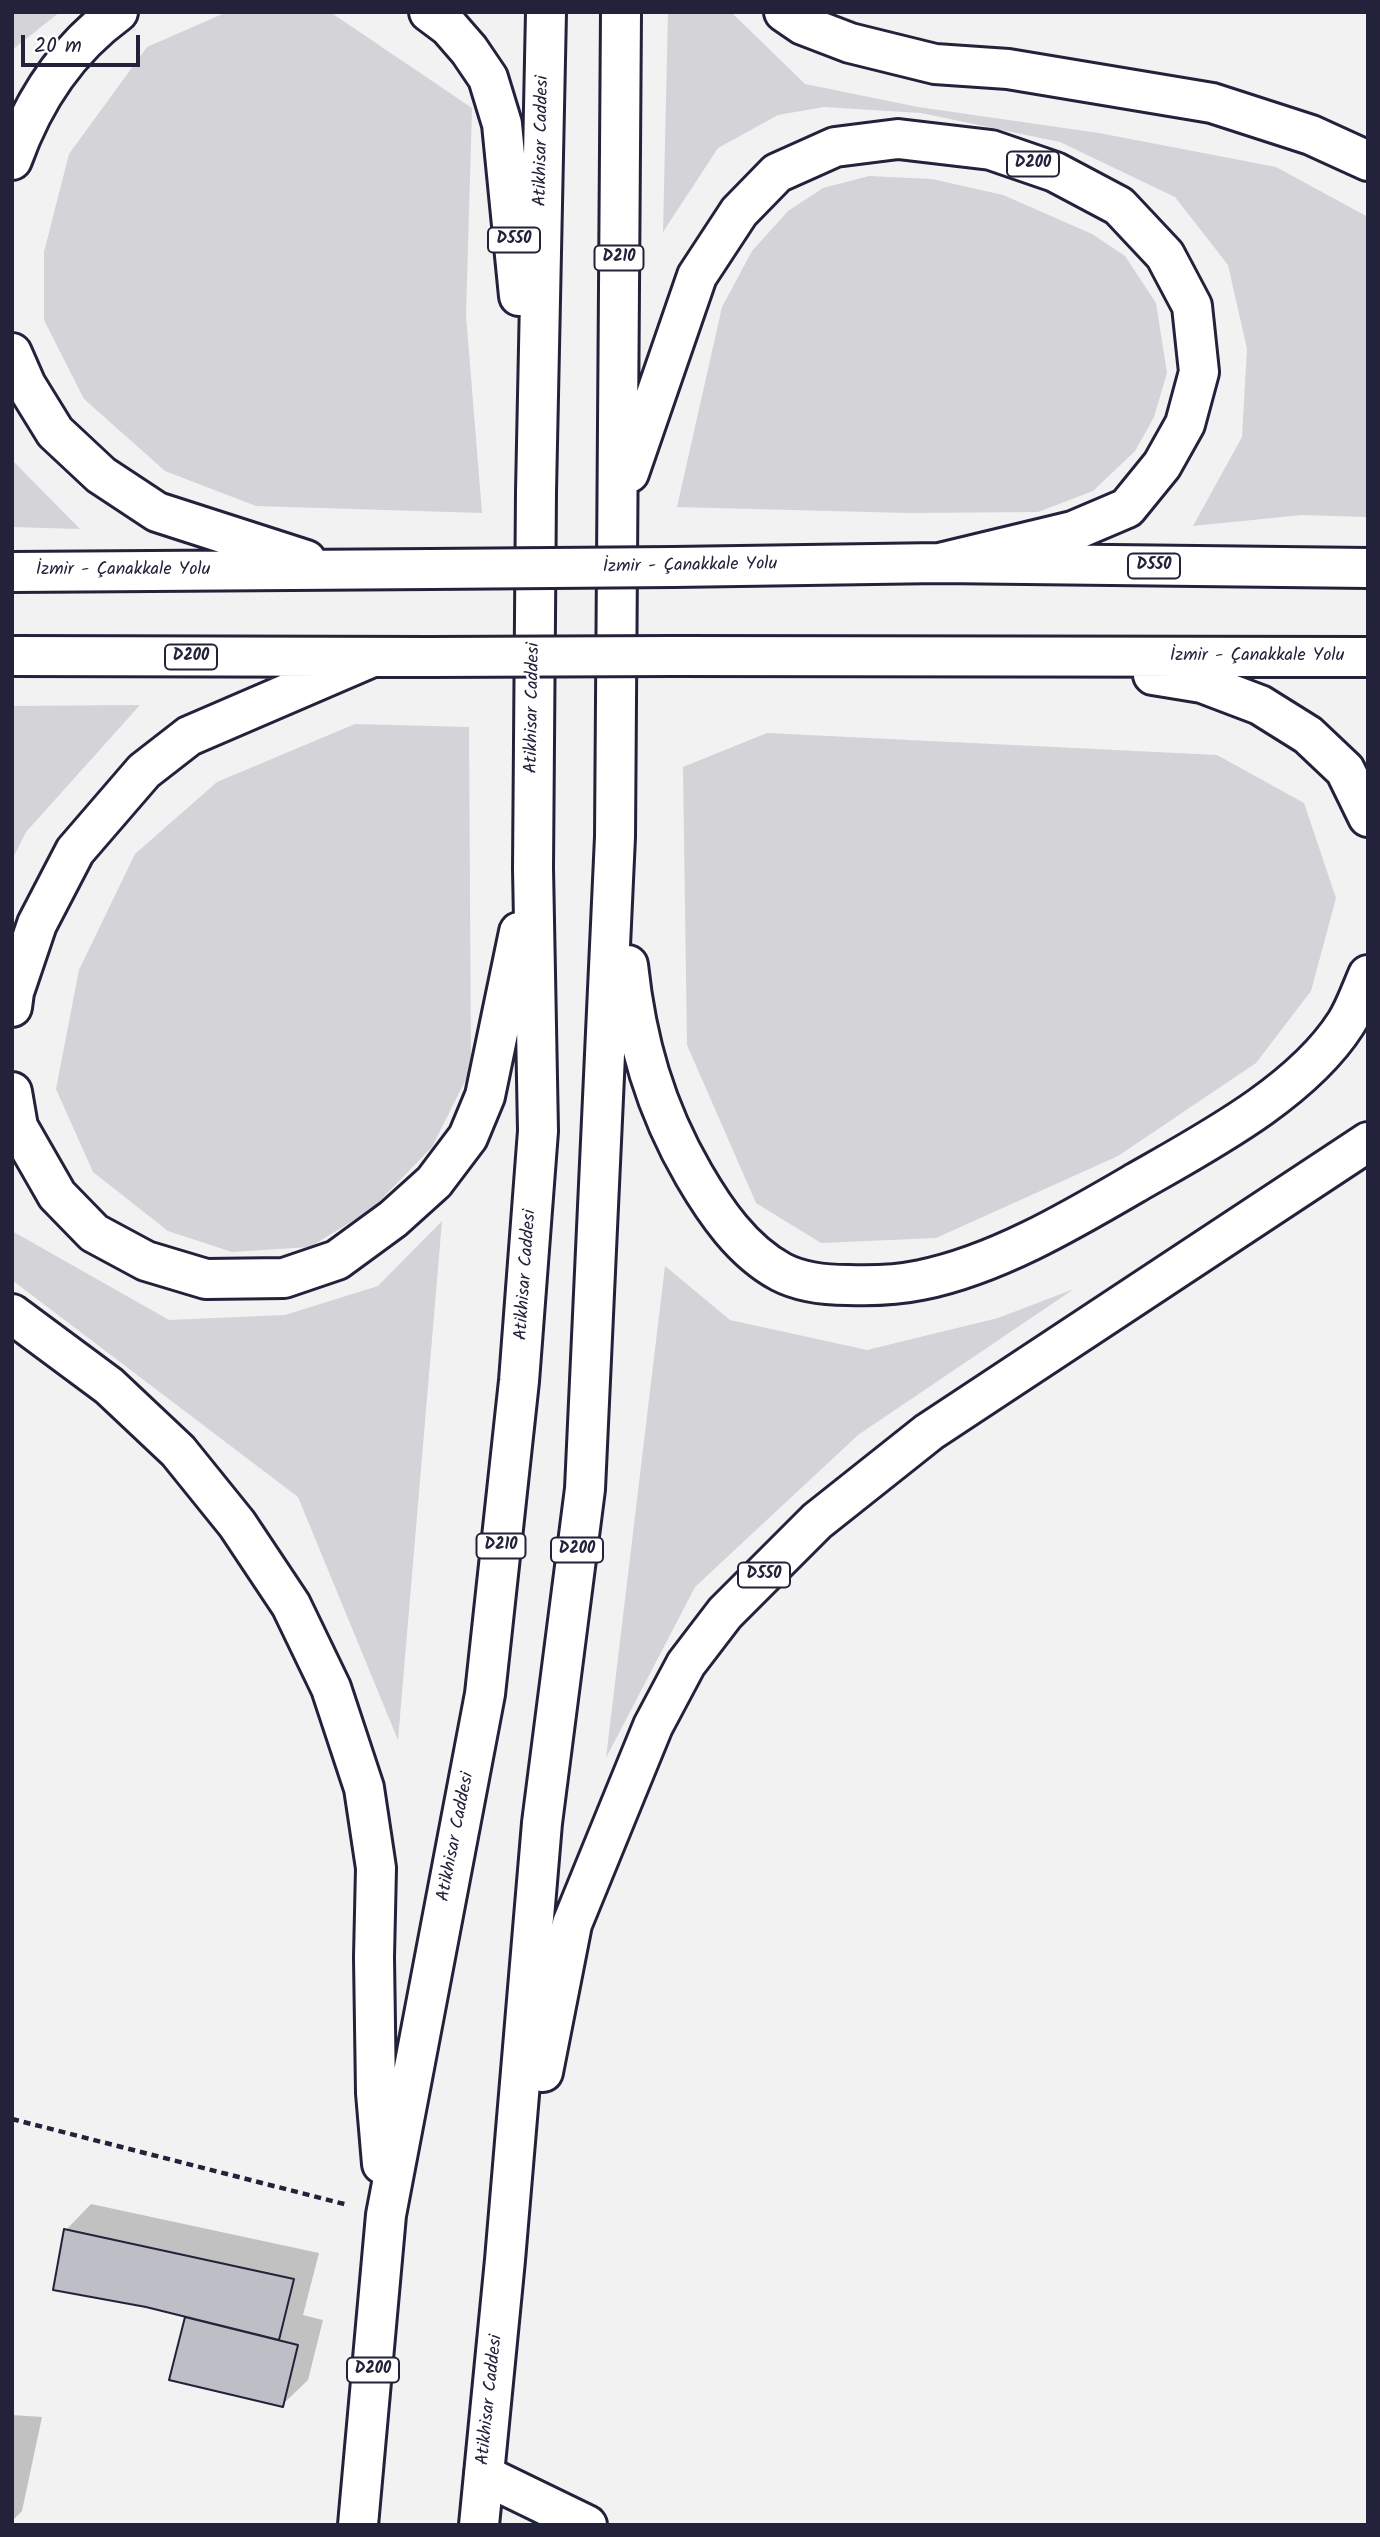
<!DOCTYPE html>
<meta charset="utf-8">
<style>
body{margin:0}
#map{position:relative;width:1380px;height:2537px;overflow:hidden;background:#f2f2f3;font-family:Kalam,sans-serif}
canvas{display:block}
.frame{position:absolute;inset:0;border:14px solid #22223b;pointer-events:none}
.scale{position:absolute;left:21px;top:35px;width:119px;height:32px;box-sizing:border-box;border:4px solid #22223b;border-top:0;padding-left:9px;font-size:21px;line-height:24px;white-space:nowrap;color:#22223b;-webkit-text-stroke:5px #fff;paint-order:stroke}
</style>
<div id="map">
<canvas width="1380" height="2537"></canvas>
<div class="frame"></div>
<div class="scale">20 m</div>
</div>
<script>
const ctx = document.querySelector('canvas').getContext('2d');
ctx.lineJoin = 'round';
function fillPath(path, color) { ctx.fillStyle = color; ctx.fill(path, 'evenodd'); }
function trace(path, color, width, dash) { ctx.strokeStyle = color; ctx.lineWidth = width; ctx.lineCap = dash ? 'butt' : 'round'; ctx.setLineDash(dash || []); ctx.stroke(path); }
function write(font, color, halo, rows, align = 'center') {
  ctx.font = font + ' Kalam,sans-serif'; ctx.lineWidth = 5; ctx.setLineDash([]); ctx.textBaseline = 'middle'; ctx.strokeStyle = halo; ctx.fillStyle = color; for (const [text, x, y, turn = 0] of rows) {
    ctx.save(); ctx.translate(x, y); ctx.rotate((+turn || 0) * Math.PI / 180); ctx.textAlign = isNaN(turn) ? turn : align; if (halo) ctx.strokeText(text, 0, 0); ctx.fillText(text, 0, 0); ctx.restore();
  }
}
fillPath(new Path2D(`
 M 12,12 L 60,12 L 12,50 Z
 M 227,12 L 330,12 L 472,108 L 466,315 L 482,513 L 256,506 L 165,471 L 84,399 L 44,320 L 44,252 L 69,154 L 147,47 Z
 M 668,12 L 731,12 L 805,84 L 918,107 L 1099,133 L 1276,167 L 1368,217 L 1368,517 L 1302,515 L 1193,526 L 1242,437 L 1247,349 L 1228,265 L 1175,197 L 1060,142 L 921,113 L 824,107 L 778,115 L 718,148 L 663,232 Z
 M 869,176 L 932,179 L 1003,195 L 1092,234 L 1125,256 L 1156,303 L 1167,373 L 1154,417 L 1135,451 L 1093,491 L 1038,512 L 908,513 L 677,507 L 722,307 L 752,251 L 788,211 L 823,188 Z
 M 12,460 L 80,529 L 12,527 Z
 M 140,705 L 26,832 L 12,860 L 12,706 Z
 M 355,724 L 469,727 L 471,1069 L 432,1147 L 372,1209 L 310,1247 L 232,1252 L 168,1231 L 93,1172 L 56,1089 L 79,970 L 135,854 L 217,782 Z
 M 767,733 L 1217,755 L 1304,803 L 1336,898 L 1311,991 L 1256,1063 L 1118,1156 L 936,1238 L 821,1243 L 756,1203 L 687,1045 L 683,767 Z
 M 442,1221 L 398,1740 L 298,1497 L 12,1280 L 12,1231 L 169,1320 L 285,1315 L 378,1286 Z
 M 665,1266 L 730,1320 L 867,1350 L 998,1318 L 1074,1289 L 858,1435 L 695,1587 L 606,1758 Z`), '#d3d3d8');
fillPath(new Path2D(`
 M 91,2204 L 319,2253 L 303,2315 L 323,2320 L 308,2380 L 282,2405 L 172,2379 L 187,2316 L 66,2230 Z
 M 12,2415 L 42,2417 L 22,2511 L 12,2521 Z`), '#0003');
const building = new Path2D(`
 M 64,2229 L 294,2279 L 279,2340 L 146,2307 L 53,2290 Z
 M 185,2317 L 298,2345 L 283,2407 L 169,2380 Z`);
fillPath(building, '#bebec6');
trace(building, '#22223b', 2);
const minor = new Path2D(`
 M 484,2475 L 587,2525`);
const highway = new Path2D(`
 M 429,12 L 449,27 L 469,50 L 488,78 L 502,124 L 519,296
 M 784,12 L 803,25 L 850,43 L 935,64 L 1008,69 L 1212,103 L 1311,135 L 1368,161
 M 12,160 C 33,101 67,49 118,12
 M 12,353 L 26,385 L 55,432 L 101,475 L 157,512 L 306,560
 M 629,473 L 697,276 L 739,212 L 777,173 L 835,147 L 898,139 L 991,150 L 1055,172 L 1119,206 L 1165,255 L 1192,306 L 1199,372 L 1185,424 L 1162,465 L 1127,508 L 1073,531 L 940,563
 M 673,567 L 940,563 L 1368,568
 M 12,572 L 431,569
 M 12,656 L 431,657
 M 673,656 L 1368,657
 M 1153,675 L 1202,683 L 1260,705 L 1308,735 L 1345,770 L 1368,817
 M 628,965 C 636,1041 655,1108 694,1175 C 715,1211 742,1251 781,1272 C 800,1282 827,1285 848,1285 C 873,1286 897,1285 921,1280 C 996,1265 1072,1220 1137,1182 C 1207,1142 1302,1092 1346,1023 C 1355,1009 1361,991 1368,975
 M 12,1007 L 14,992 L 37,924 L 75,851 L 144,771 L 189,736 L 370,658
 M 12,1092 L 18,1127 L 57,1195 L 94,1233 L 146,1261 L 206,1279 L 284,1278 L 337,1260 L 393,1219 L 434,1182 L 468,1137 L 485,1096 L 519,932
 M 12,1314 L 109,1386 L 178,1451 L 237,1524 L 291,1605 L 331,1688 L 364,1788 L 376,1868 L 374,1957 L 376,2093 L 382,2164
 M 543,2072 L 572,1924 L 653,1726 L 686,1664 L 725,1613 L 817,1521 L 929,1432 L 1368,1142
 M 358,2525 L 386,2215 L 485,1694 L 519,1381 L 538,1131 L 533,868 L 536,492 L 546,12
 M 479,2525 L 505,2260 L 542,1823 L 585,1489 L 615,837 L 621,12`);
trace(minor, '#22223b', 44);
trace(highway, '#22223b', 44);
trace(new Path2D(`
 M 12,2119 L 348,2205`), '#22223b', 4.5, [7, 5]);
trace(minor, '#fff', 38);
trace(highway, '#fff', 38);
const highwayBridge = new Path2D(`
 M 431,569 L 673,567
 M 431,657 L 673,656`);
trace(highwayBridge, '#22223b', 44, []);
trace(highwayBridge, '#fff', 38);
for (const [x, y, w] of [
 [1033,164,52],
 [514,240,52],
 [619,258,49],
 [1154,566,52],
 [191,657,52],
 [501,1546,49],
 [577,1550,52],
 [764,1575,52],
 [373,2370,52]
]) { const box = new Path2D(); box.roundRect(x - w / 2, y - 12.5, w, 25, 5); ctx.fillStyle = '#fff'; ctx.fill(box); trace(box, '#22223b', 2); }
write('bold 16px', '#22223b', null, [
 ["D200",1033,164],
 ["D550",514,240],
 ["D210",619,258],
 ["D550",1154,566],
 ["D200",191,657],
 ["D210",501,1546],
 ["D200",577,1550],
 ["D550",764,1575],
 ["D200",373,2370]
]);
write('18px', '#22223b', '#fff', [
 ["Atikhisar Caddesi",543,141,-89],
 ["İzmir - Çanakkale Yolu",690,567,-1],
 ["İzmir - Çanakkale Yolu",123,571],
 ["İzmir - Çanakkale Yolu",1257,657],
 ["Atikhisar Caddesi",534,708,-89],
 ["Atikhisar Caddesi",527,1275,-86],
 ["Atikhisar Caddesi",457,1837,-79],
 ["Atikhisar Caddesi",491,2400,-84]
]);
</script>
